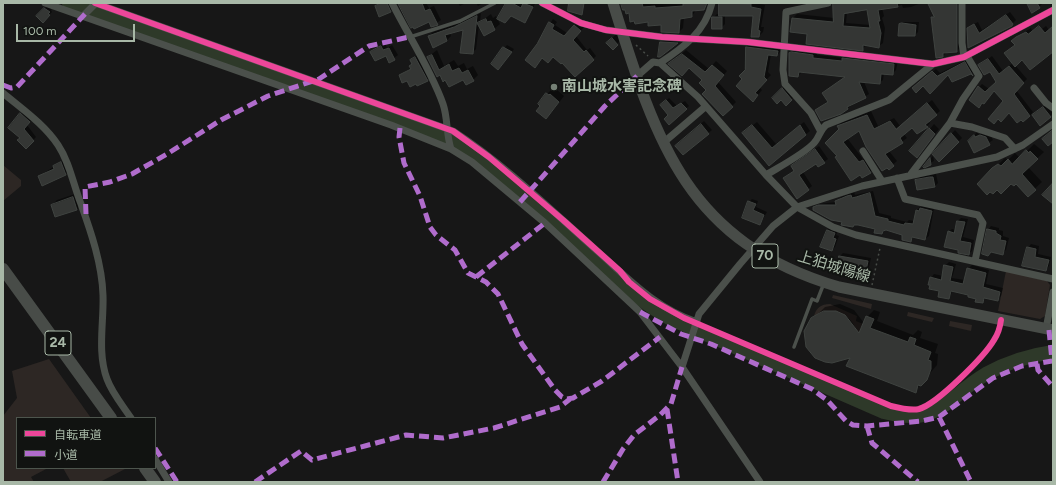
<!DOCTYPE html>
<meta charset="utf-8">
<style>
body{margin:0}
#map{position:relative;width:1056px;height:485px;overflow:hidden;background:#171717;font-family:Figtree,"Noto Sans JP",sans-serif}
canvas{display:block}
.frame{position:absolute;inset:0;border:4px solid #a8b8a7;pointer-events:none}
.legend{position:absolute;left:16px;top:417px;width:140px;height:52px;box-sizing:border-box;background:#111311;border:1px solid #4d554d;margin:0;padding:5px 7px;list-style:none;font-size:12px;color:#a8b8a7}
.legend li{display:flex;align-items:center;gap:8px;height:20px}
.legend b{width:20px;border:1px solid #4d554d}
.scale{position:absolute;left:16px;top:24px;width:119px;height:18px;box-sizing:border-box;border:2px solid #a8b8a7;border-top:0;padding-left:5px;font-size:12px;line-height:14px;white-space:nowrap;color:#a8b8a7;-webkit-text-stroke:3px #111311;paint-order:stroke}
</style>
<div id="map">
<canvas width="1056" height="485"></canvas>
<div class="frame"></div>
<ul class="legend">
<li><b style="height:5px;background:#ed469a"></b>自転車道</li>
<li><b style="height:5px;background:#b06ccc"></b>小道</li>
</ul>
<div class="scale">100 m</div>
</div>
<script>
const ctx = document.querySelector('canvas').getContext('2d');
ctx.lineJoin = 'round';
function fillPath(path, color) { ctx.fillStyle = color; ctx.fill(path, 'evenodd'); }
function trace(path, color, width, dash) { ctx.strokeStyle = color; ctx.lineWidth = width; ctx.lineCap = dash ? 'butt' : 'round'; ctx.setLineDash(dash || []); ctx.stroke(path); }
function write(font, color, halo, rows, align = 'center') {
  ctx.font = font + ' Figtree,"Noto Sans JP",sans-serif'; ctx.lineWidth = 4; ctx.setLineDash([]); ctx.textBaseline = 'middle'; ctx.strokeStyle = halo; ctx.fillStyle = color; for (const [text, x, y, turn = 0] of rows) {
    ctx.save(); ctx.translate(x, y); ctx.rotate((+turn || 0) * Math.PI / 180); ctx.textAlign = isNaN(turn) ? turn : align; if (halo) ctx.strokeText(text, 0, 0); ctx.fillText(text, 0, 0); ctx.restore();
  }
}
fillPath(new Path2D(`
 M 3,165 L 21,180 L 21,186 L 3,201 Z
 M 1006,271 L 1047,281 L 1050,285 L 1045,316 L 1040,319 L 998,311 Z
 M 833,295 L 872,304 L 871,309 L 832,298 Z
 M 830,304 L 857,316 L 856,321 L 863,324 L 859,333 L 857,332 C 851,313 832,306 814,316 C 816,308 821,304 830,304 Z
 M 908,312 L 934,318 L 932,322 L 907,316 Z
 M 950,321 L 972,325 L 971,331 L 949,326 Z
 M 49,359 L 91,418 L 17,418 L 17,468 L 48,468 L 31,477 L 34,482 L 3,482 L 3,416 L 17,398 L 12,371 Z
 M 63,468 L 125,468 L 125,469 L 100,482 L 71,482 Z`), '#2d2724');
fillPath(new Path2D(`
 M 379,3 L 391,3 L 394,7 L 390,11 L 376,6 Z
 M 399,3 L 426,3 L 429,8 L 434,6 L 441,20 L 432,26 L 429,20 Z
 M 458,3 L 466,3 L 460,6 Z
 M 476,3 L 483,3 L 478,6 Z
 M 508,3 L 520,3 L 524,5 L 525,3 L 535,4 L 525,22 L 512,15 Z
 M 622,3 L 662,4 L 708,3 L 704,9 L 696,10 L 692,16 L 684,17 L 683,28 L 679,32 L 662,24 L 648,21 L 630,11 Z
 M 721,3 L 754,3 L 765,5 L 761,27 L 764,27 L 763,32 L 759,36 L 754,15 L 725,15 L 725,24 L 721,28 L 713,18 L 717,14 L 720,14 Z
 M 833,3 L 921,3 L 911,7 L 903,8 L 902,5 L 882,8 L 884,16 L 882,18 L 885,28 L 883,43 L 879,46 L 866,45 L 862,50 L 808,33 L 793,18 L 797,14 L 834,18 ZM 867,9 L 870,25 L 846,23 L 847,12 Z
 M 929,3 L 961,3 L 961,47 L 957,51 L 947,52 L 943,56 L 932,17 L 934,16 Z
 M 1028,3 L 1043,3 L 1039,7 Z
 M 48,5 L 52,8 L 51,10 L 52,12 L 43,21 L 37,16 Z
 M 1010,12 L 1016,20 L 1011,25 L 969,47 L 968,28 L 972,25 L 978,22 L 982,30 Z
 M 481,13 L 480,22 L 491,14 L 493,18 L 496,16 L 500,24 L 494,29 L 479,25 L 476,49 L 472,53 L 464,29 L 450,33 L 451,36 L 447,40 L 434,46 L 429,36 L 433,32 L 459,23 Z
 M 553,19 L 557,22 L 555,25 L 567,33 L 578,22 L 584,27 L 576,36 L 587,50 L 590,48 L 596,56 L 593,59 L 562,62 L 538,44 Z
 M 903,22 L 919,22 L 918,32 L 915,35 L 900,25 Z
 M 1039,26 L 1042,29 L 1046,26 L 1049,30 L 1053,27 L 1053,53 L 1031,69 L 1023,59 L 1015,65 L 1027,79 L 1016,90 L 1033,112 L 1030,116 L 1009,112 L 1004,101 L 995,90 L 984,103 L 979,87 L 982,84 L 989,89 L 997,82 L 990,70 L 980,65 L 992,56 L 1003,71 L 1013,63 L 1009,49 L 1016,44 L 1017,37 L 1031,28 L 1032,31 Z
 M 617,33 L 622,39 L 613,48 L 608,43 Z
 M 663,40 L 678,41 L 660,56 L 661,42 Z
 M 385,43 L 387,48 L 392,45 L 398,55 L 390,61 L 386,54 L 371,52 Z
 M 752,43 L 782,46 L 782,50 L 777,55 L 771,54 L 768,72 L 771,75 L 759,87 L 762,90 L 757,96 L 744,79 L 747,47 Z
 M 507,45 L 514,49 L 501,66 L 492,64 Z
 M 437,50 L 444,66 L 454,60 L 458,66 L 464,63 L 467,69 L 473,66 L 478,75 L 473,80 L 446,79 L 428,57 Z
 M 686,50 L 709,69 L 716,61 L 727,71 L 718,82 L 736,102 L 723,115 L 703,80 L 689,67 L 670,64 Z
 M 794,50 L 817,51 L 817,55 L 844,58 L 847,55 L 898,61 L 896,70 L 892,74 L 884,73 L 883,80 L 879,83 L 864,82 L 869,94 L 840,113 L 816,110 L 828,101 L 827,90 L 847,76 L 802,72 L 798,76 L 790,53 Z
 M 419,54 L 431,77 L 427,80 L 417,83 L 400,75 L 411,68 L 410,66 L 413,63 L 411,60 Z
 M 968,59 L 976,72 L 973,74 L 972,72 L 952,81 L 948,74 L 930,93 L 923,85 L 916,85 L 936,69 L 940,73 Z
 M 786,85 L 795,96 L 786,104 L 781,99 L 773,98 Z
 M 552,89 L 554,91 L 556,89 L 564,96 L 551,113 L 547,94 Z
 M 669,98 L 677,106 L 685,101 L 689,106 L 669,123 L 670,115 L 661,105 Z
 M 932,100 L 940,111 L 928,121 L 930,123 L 927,126 L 912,127 L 904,134 L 907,138 L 889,151 L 897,161 L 889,168 L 859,130 L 847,138 L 863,159 L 867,157 L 874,168 L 870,172 L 838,156 L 840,129 L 838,126 L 842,122 L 871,111 L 878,126 L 894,118 L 900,126 Z
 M 1047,104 L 1053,114 L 1040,124 L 1037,112 Z
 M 24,111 L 33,118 L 27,125 L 36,137 L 26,148 L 21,137 L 21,114 Z
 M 704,121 L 712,130 L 683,154 L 679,143 Z
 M 757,122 L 776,144 L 804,122 L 810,131 L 769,165 L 748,129 Z
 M 934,124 L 939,129 L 917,156 L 930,129 Z
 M 955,130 L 962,138 L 939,161 L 934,154 Z
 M 977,132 L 979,135 L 984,132 L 990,134 L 993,140 L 975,152 L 969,141 Z
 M 1034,144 L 1044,152 L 1028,167 L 1042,182 L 1028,195 L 1016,182 L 1011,182 L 997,189 L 978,184 L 1005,158 L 1008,160 L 1015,153 L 1020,158 Z
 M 819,146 L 828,159 L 824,162 L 816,163 L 803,172 L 812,186 L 797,198 L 784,178 L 795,170 L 796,163 Z
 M 933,156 L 934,161 L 924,166 L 931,158 Z
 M 65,160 L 69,171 L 65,174 L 39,176 Z
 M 936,174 L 938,183 L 935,186 L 916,180 L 920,177 Z
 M 873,191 L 879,213 L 891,216 L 891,218 L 907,222 L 909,220 L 914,221 L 917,210 L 920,207 L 924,205 L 934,208 L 929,236 L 925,239 L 914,237 L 910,241 L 903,234 L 886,229 L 882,233 L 876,229 L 843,221 L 814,207 L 818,204 L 837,202 L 841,197 L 854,192 L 855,195 Z
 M 78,193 L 82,203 L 77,209 L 52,205 L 57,200 Z
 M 752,199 L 758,201 L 756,207 L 767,212 L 760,224 L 749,202 Z
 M 961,218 L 968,219 L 963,237 L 974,240 L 972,251 L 968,254 L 948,232 L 952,229 L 956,230 L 958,221 Z
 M 991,226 L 999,228 L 999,230 L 1003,231 L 1003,236 L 1009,238 L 1006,250 L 1002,253 L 988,230 Z
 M 831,227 L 838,230 L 836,235 L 839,236 L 835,247 L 832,250 L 827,231 Z
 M 1031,244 L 1039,246 L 1038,254 L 1051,257 L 1049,266 L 1046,270 L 1023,265 L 1028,248 Z
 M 843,253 L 871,258 L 868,272 L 864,275 L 839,268 L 840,256 Z
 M 949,262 L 956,264 L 952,278 L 965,280 L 968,269 L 972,265 L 989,270 L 986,284 L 1003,288 L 1001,296 L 998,299 L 986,297 L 983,302 L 970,294 L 953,290 L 949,298 L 931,278 L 934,274 L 943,276 L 945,266 Z
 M 840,304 L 854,310 L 864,323 L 867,317 L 874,310 L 880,312 L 877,321 L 913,335 L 918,330 L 922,332 L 920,338 L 938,344 L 935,353 L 938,354 L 937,365 L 915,391 L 851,356 L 811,352 L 805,343 L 805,332 L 807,325 L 825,307 Z`), '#0007');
trace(new Path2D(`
 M 69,3 L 454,140 C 473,152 490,167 507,181 C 536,206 566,231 594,257 C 619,280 639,301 669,318 L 884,412 C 940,427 945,398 986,374 C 1006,363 1031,355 1053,352`), '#2e3929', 14);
const building = new Path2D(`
 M 382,3 L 387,3 L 391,12 L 379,17 L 375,6 Z
 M 398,3 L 422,3 L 425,11 L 430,9 L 438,25 L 431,27 L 429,22 L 414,29 L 413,27 L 411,28 Z
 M 506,3 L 512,3 L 521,8 L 523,3 L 533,7 L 525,23 L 511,16 L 505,23 L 497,19 Z
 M 569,3 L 584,3 L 582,15 L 568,11 Z
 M 621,3 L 642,3 L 643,7 L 655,6 L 655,8 L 683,6 L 683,3 L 707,3 L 704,10 L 692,11 L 692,17 L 680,19 L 679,33 L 661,32 L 661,25 L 648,26 L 648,22 L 635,24 L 634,21 L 630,22 L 629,13 L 626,14 L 625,10 L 623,10 Z
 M 719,3 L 751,4 L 751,7 L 761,9 L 758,30 L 760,31 L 759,37 L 751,37 L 753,16 L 719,16 Z
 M 833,3 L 897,3 L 898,7 L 878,10 L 880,21 L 878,21 L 881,33 L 879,48 L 863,45 L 863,51 L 806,44 L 807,34 L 790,32 L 792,18 L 833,22 ZM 867,10 L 870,28 L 843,26 L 844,14 Z
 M 928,3 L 957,3 L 957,52 L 943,53 L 943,57 L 936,58 L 931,17 L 934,17 Z
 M 1027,3 L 1037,3 L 1040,8 L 1032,13 Z
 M 44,8 L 50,12 L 48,14 L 50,15 L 43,23 L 36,16 Z
 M 1006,15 L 1013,24 L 1012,26 L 968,48 L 967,28 L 974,24 L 979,33 Z
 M 477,16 L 473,54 L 460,53 L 463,30 L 445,35 L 447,41 L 433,48 L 428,36 L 454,27 Z
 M 712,17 L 722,17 L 722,29 L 712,29 Z
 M 486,19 L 487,22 L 491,21 L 495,30 L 484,36 L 477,23 Z
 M 549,22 L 554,25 L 552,29 L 564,36 L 574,25 L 581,31 L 573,40 L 584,52 L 586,50 L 594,60 L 575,77 L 562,63 L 561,64 L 553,57 L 548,63 L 542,58 L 535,68 L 525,60 L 537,44 Z
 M 902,23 L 916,25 L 915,36 L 898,36 L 899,24 Z
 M 1039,26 L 1045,33 L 1053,26 L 1053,52 L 1030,70 L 1022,60 L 1015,67 L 1004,53 L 1015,45 L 1011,41 L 1016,37 L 1026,32 L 1028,34 Z
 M 612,38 L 618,45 L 613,50 L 606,43 Z
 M 660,42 L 662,42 L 678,43 L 660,57 L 658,57 Z
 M 381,46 L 383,50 L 389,48 L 395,60 L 389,63 L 386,56 L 375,61 L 370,52 Z
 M 503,47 L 512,52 L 498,70 L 491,64 Z
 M 746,47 L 778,51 L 777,56 L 768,55 L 764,77 L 767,80 L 755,93 L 758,95 L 753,102 L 736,86 L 742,79 L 739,76 L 745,70 Z
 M 792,52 L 813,55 L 813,58 L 842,61 L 842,58 L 894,64 L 893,75 L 881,74 L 880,84 L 859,82 L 866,98 L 847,107 L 848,109 L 841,114 L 821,121 L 815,110 L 828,102 L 822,93 L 845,77 L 799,72 L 798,77 L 789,76 L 789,53 Z
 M 682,54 L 705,72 L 712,65 L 724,75 L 715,86 L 733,107 L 723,116 L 702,94 L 706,90 L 699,83 L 702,80 L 689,68 L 682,76 L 668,64 Z
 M 432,55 L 439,70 L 449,64 L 452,71 L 459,68 L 462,73 L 468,70 L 474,81 L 466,85 L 463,80 L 449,87 L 445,80 L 443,82 L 440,75 L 437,77 L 427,57 Z
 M 415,57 L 428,81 L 417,86 L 416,84 L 410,87 L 407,81 L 402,83 L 399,75 L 411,69 L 409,66 L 412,64 L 410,60 Z
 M 988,59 L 999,74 L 1009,66 L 1024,83 L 1014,94 L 1030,116 L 1023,122 L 1021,120 L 1017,123 L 1009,113 L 1001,122 L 998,119 L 994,124 L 988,119 L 1003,101 L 994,91 L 984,104 L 982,103 L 979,108 L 969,100 L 978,86 L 985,92 L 996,82 L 990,72 L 984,75 L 978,65 Z
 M 965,62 L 973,76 L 971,74 L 952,82 L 948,75 L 930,94 L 923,86 L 916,93 L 912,88 L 932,71 L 937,76 Z
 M 782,88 L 792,100 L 786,106 L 781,100 L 777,104 L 772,98 Z
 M 546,93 L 549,95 L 550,94 L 559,102 L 546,119 L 536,111 L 540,106 L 538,104 Z
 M 666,100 L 673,108 L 681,103 L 687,109 L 669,125 L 664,119 L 668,115 L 660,105 Z
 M 927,103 L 937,115 L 925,125 L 928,127 L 917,134 L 912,128 L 900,138 L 903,143 L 885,154 L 894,166 L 889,170 L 887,168 L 882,171 L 866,147 L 859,131 L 843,142 L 859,162 L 863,160 L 871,173 L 862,178 L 860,175 L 851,181 L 835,157 L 837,156 L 825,143 L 839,129 L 837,126 L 867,115 L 874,129 L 890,121 L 896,129 Z
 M 1043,107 L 1051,117 L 1040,126 L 1032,115 Z
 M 20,113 L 30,122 L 24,129 L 34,141 L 26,149 L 17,140 L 20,138 L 8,128 Z
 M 701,124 L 709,134 L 683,155 L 675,146 Z
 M 752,125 L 772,148 L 800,125 L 806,135 L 769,166 L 742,133 Z
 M 929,128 L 935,134 L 917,158 L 909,151 Z
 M 1053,130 L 1053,142 L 1048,146 L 1042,139 Z
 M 951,133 L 959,142 L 939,162 L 932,154 Z
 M 974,135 L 975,137 L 980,135 L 986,137 L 990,145 L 974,153 L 968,141 Z
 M 815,149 L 825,163 L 818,167 L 816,164 L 799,175 L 809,190 L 797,199 L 783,178 L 794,171 L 791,166 Z
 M 1026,150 L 1029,153 L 1030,151 L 1038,159 L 1022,174 L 1036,190 L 1028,197 L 1016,184 L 1014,186 L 1011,184 L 1001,194 L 997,190 L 993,194 L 990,192 L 987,195 L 977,184 L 992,168 L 998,164 L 1001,166 L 1008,159 L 1012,164 Z
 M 930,158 L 931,165 L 924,168 L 923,167 Z
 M 61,162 L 66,175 L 42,186 L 38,176 L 54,169 L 53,166 Z
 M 930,177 L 933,177 L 935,187 L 917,190 L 915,180 Z
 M 1053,183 L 1053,204 L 1042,195 Z
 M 870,193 L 875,216 L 888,219 L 888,221 L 904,225 L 905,223 L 913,224 L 916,210 L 919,211 L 920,208 L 932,211 L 925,240 L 912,237 L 911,242 L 902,240 L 902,235 L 886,230 L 883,231 L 882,234 L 874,233 L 875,229 L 858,225 L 854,225 L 853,227 L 841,225 L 842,222 L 831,220 L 813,210 L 813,207 L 818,205 L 836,205 L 835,201 L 847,196 L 851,195 L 852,198 L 856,197 Z
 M 73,197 L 77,210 L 55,217 L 51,205 Z
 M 748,201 L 756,204 L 753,210 L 764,215 L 760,225 L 742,218 Z
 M 957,221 L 965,222 L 960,241 L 971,243 L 969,255 L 958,253 L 958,250 L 944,247 L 948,231 L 954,233 Z
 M 987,229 L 996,231 L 996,233 L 1001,236 L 1000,240 L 1006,241 L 1003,255 L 991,252 L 988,256 L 982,254 Z
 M 827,230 L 835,233 L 833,238 L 836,239 L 832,251 L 820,247 Z
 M 1027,247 L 1036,249 L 1035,257 L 1049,260 L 1046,271 L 1022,266 Z
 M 839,256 L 868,261 L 865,276 L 851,275 L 852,271 L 838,269 Z
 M 944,265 L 953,267 L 950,281 L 963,284 L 967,268 L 986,273 L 983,287 L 1000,292 L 998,301 L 984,298 L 983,303 L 975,302 L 976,299 L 968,297 L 968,295 L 951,291 L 949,299 L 938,297 L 939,291 L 929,289 L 930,285 L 928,285 L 930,277 L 941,280 Z
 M 824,311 L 836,311 L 845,315 L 859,333 L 866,316 L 874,319 L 870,328 L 908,342 L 910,337 L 916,339 L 914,345 L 931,352 L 928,360 L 931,361 L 931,369 L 927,380 L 921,386 L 918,385 L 916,393 L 846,366 L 850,358 L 832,363 L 825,362 L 815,358 L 806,347 L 804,331 L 811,318 Z`);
fillPath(building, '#343634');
trace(building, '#3f4340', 1);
trace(new Path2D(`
 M 636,45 L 648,56
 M 872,285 L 880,248
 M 1052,361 L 1053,360`), '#474b47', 1.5, [2, 3]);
trace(new Path2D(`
 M 410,37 L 460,21 L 495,3
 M 794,347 L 812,299 L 817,301 L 824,283`), '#4b504b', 3.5);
trace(new Path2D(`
 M 45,3 L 391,125 L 451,149
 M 95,3 L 453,131 C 504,164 550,209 596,250 C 628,278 655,308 697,322
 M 392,3 C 408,35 431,70 443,104 C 448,118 446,134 451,149 L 472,162 L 545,223 L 640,312 L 682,367 L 760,482
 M 542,3 L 581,23 L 606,30 L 662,37 L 748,42 L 933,64 L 964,57 L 1053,10
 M 962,3 L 962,43 L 964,57
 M 85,14 L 96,3
 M 660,63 C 684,47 705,32 712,3
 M 637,76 L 653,62 L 660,63 L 698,97 L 766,175 L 797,207 L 833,227 L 856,235 L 1053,279
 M 1034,88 L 1046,103 L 1053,108
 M 3,93 C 22,109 44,124 58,145 C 70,163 73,184 81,204 C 91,232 102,264 103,295 C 104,322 97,352 107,379 C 112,393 123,406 131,418
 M 950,123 L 963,99 L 979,76 L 967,56
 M 820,130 L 811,113 L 785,84 L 783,70 L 786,12 L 828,3
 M 663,143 L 705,107
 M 863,151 L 882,181
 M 911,174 L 950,123 L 972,127 L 1005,138 L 1015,149
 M 766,175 C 779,167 804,154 814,143 C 819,138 820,130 826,125 L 889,100 L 933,64
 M 897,178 L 905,199 L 978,215 L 983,223 L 975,261
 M 1046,329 L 1053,292
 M 682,367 L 699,314 L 740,264 L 773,226 L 797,207 L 862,186 L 997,157 L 1023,145 L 1053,124
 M 155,459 L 169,482`), '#4b504b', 7);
trace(new Path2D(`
 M 613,3 C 656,141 686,242 839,287 L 1053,330`), '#484c48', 11);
trace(new Path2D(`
 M 3,269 L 111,418
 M 145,468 L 155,482`), '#484c48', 12);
trace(new Path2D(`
 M 3,85 L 11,88 L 17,87 L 85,14
 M 400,128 L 399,137 L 404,163 L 420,196 L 430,227 L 436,235 L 455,250 L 468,273 L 486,282 L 498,294 L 522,344 L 555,390 L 562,397 L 567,399 L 573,398 L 602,381 L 660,337
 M 520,202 L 605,106 L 637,76
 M 86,214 L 85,187 L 110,182 L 132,174 L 167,154 L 221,120 L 268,96 L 319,79 L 369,46 L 409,37
 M 476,277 L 545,223
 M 640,312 L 681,334 L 711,344 L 812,389 L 827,400 L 846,421 L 853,425 L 867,426 L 922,421 L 939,417 L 993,378 L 1022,366 L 1052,361 L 1049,330
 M 1037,364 L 1038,370 L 1053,387
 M 667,409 L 678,482
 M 939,417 L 971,482
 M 867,426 L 872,443 L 918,482
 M 155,448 L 177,482
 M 255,482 L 301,451 L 312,460 L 406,435 L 443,438 L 494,428 L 560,407 L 570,399
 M 603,482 L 623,449 L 634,435 L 660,415 L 671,404 L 682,367`), '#b06ccc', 5, [10, 5]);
trace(new Path2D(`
 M 95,3 L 453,131 L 489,157 L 563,220 L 620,271 L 629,282 L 650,299 L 684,318 L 891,406 C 899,408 911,411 919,409 C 937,404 984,357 994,340 C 998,334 1000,328 1001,320
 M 542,3 L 581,23 L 606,30 L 662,37 L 748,42 L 933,64 L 964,57 L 1053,10`), '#ed469a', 6);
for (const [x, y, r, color] of [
 [554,87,4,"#758075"]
]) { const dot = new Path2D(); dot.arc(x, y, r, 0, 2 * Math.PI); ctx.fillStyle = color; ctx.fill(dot); trace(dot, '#111311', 1.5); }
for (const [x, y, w] of [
 [765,256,26],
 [58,343,26]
]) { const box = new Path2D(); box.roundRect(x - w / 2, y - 12, w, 24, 3); ctx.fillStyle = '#111311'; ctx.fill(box); trace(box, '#a8b8a7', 1); }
write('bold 14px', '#a8b8a7', null, [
 ["70",765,256],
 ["24",58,343]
]);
write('bold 15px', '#a8b8a7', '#111311', [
 ["南山城水害記念碑",562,87]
], 'left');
write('15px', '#a8b8a7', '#111311', [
 ["上狛城陽線",834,267,17]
]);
</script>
